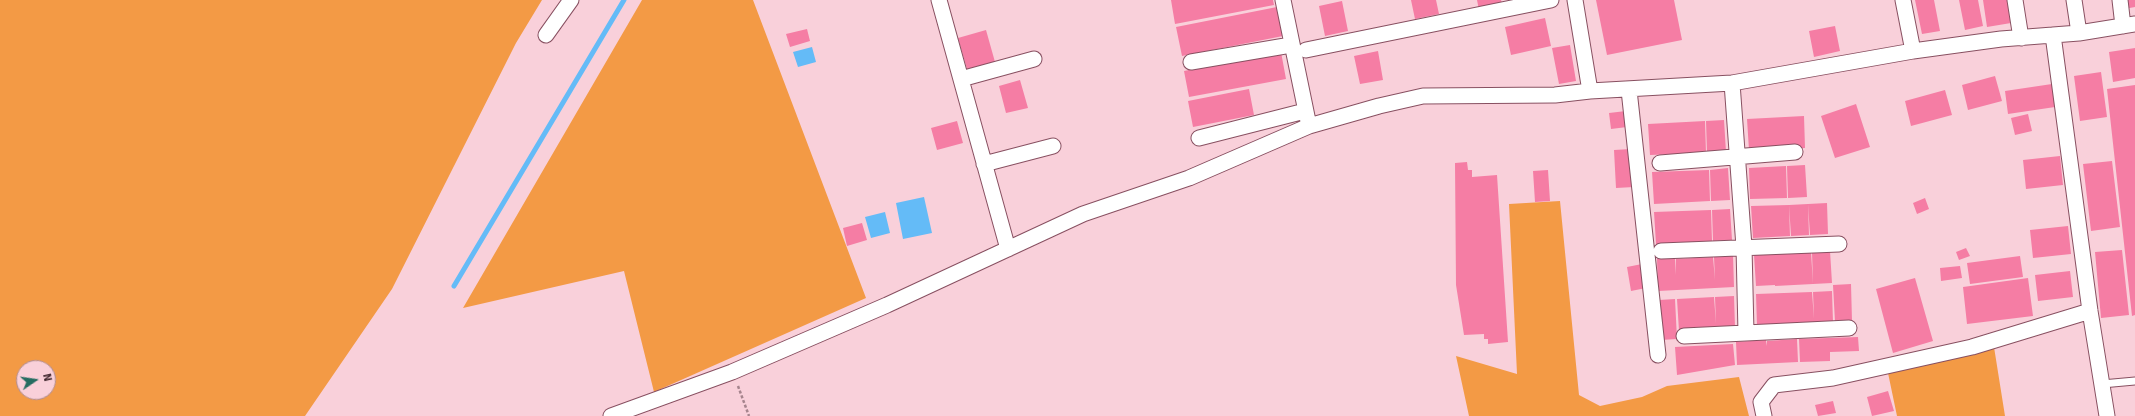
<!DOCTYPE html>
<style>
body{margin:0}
#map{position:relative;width:2135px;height:416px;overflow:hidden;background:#f9d0da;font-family:Signika,sans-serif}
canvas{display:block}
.north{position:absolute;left:16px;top:360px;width:40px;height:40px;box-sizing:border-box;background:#f9d0da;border:1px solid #ae8c94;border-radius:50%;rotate:77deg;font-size:11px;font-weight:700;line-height:16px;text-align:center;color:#3e252c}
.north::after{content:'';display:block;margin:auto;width:14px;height:18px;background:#256c61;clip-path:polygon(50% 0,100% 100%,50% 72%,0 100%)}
</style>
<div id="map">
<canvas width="2135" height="416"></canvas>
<div class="north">N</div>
</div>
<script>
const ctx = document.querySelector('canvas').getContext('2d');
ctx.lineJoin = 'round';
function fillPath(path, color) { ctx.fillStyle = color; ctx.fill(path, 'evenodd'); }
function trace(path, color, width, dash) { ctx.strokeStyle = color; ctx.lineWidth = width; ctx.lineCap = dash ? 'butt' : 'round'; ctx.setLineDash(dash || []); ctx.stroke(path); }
fillPath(new Path2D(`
 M 0,0 L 542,0 L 516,43 L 392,289 L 305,416 L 0,416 ZM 24,368 L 48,368 L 48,392 L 24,392 Z
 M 642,0 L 753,0 L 866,298 L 654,392 L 624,271 L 463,308 Z
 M 1560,201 L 1579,395 L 1600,406 L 1642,397 L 1667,386 L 1739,377 L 1749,416 L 1469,416 L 1456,356 L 1517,374 L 1509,204 Z
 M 1994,347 L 2005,416 L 1897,416 L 1888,373 Z`), '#f39a45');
fillPath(new Path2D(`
 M 812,47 L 816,62 L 798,67 L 793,52 Z
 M 924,197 L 932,233 L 903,239 L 896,203 Z
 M 885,212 L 890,233 L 871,238 L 865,217 Z`), '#64bbf7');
trace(new Path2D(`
 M 454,286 L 624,0`), '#64bbf7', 5);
fillPath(new Path2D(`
 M 1171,0 L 1273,0 L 1274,5 L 1175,24 Z
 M 1411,0 L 1436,0 L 1439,14 L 1415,19 Z
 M 1477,0 L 1501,0 L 1503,6 L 1479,10 Z
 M 1596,0 L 1674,0 L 1682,40 L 1607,55 Z
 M 1915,0 L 1934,0 L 1940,31 L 1922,34 Z
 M 1959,0 L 1978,0 L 1983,26 L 1965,30 Z
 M 1983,0 L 2007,0 L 2011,23 L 1987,27 Z
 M 2123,0 L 2135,0 L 2135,7 L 2124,9 Z
 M 1342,1 L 1348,31 L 1325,36 L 1319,6 Z
 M 1277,7 L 1283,36 L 1182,56 L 1176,27 Z
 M 1545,18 L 1551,46 L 1511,55 L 1505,27 Z
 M 1835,26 L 1840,51 L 1814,57 L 1809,31 Z
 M 807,29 L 810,41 L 790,47 L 786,34 Z
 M 986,30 L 995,62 L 967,69 L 958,38 Z
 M 1570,45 L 1576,81 L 1559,84 L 1552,48 Z
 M 2135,48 L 2135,78 L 2113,82 L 2109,52 Z
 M 1378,51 L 1383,80 L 1360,84 L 1354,56 Z
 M 1281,52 L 1286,79 L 1189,97 L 1184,71 Z
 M 2101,72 L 2107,117 L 2080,121 L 2074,76 Z
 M 1995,76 L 2002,101 L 1968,110 L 1962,85 Z
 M 1020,80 L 1028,108 L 1006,113 L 999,86 Z
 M 2052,84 L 2055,107 L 2008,114 L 2005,91 Z
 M 2135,85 L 2135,315 L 2132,316 L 2107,89 Z
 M 1249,89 L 1254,115 L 1193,127 L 1188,101 Z
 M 1945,90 L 1952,115 L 1911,126 L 1905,101 Z
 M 1856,104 L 1870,147 L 1835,158 L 1821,116 Z
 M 1626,111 L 1627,127 L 1611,129 L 1609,113 Z
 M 2028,114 L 2032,131 L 2015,135 L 2011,118 Z
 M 1804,116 L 1805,148 L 1749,150 L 1747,119 Z
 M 1724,120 L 1726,152 L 1707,153 L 1706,121 Z
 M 957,121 L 963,143 L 937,150 L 931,128 Z
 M 1705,121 L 1706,153 L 1650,155 L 1648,124 Z
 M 1631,149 L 1634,187 L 1616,188 L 1614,150 Z
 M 2060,156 L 2063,185 L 2026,189 L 2023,160 Z
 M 2112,161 L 2120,227 L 2091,231 L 2083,164 Z
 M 1467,162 L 1468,170 L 1472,170 L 1472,177 L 1497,175 L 1508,342 L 1488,344 L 1488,339 L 1484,339 L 1484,334 L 1464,335 L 1456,285 L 1455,163 Z
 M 1805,165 L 1807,197 L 1788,198 L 1787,166 Z
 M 1786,166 L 1787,198 L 1750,199 L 1749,168 Z
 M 1728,168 L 1730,200 L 1711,201 L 1710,170 Z
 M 1548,170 L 1550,201 L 1535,202 L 1533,171 Z
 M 1709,170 L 1710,201 L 1654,204 L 1652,172 Z
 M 1925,198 L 1929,209 L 1917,214 L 1913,203 Z
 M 1827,203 L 1828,234 L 1810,235 L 1808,204 Z
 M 1808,204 L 1809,235 L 1791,236 L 1789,205 Z
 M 1789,205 L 1790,236 L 1753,238 L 1751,206 Z
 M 1730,209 L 1732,240 L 1713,241 L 1712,210 Z
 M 1711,210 L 1712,241 L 1656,244 L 1654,212 Z
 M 862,223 L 867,240 L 847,246 L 843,228 Z
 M 2068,226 L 2071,254 L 2033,258 L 2030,230 Z
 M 1966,248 L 1970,256 L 1959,260 L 1956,252 Z
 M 2122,250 L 2129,315 L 2101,318 L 2095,252 Z
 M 1830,251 L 1832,283 L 1813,284 L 1812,252 Z
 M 1811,252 L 1813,284 L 1775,286 L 1775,280 L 1775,285 L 1756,286 L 1754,255 Z
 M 1733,255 L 1734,287 L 1658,291 L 1657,259 L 1675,258 L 1676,275 L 1676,259 L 1713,257 L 1715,280 L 1714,257 Z
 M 2020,256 L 2023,277 L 1970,284 L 1967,263 Z
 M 1642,264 L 1646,288 L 1631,291 L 1627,267 Z
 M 1960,266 L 1962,278 L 1941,281 L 1940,268 Z
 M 2070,271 L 2073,297 L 2038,301 L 2035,275 Z
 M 1915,278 L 1933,341 L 1893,353 L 1876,289 Z
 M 2028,278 L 2033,316 L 1967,324 L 1963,287 Z
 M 1851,284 L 1852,321 L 1835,322 L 1833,285 Z
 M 1832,291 L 1833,322 L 1757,326 L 1756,294 L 1812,292 L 1814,319 L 1813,292 Z
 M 1734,296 L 1735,328 L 1679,331 L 1677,299 L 1714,297 L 1716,324 L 1715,297 Z
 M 1675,299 L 1677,339 L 1661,340 L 1659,300 Z
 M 1858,337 L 1859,351 L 1830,352 L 1830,361 L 1800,362 L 1799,339 Z
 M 1797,339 L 1798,362 L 1737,365 L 1736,342 L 1766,340 L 1766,346 L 1767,341 Z
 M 1733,344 L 1735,365 L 1677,375 L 1675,347 Z
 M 1888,391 L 1894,411 L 1872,416 L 1867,397 Z
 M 1833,401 L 1836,413 L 1818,416 L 1815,405 Z`), '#f57da4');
const lane = new Path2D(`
 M 2102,384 L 2135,381`);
const street = new Path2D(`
 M 939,0 L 1008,249
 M 1283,0 L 1309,126
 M 1575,0 L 1590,91
 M 1903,0 L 1913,51
 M 2015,0 L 2021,38
 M 2074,0 L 2079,33
 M 2120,0 L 2123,26
 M 546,35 L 571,0
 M 2053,35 L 2090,311 L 2107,416
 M 1306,50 L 1551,0
 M 1191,62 L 1291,45
 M 961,79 L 1034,59
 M 1732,83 L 1744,247 L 1746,333
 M 1629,90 L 1658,355
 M 1199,138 L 1305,111
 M 1660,163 L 1795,152
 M 984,164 L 1053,146
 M 1661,251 L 1839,244
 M 1684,336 L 1849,328
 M 611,416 L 732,372 L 887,305 L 1083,214 L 1189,178 L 1309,126 L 1379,106 L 1423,96 L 1555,95 L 1590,91 L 1732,83 L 1913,51 L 2001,39 L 2079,33 L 2135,24
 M 1764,416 L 1761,402 L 1774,385 L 1833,378 L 1972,347 L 2090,311`);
trace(lane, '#885061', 9);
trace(street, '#885061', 17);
trace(new Path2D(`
 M 738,386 L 749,416`), '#a6848d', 2.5, [3, 2]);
trace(lane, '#fff', 7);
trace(street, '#fff', 15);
</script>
